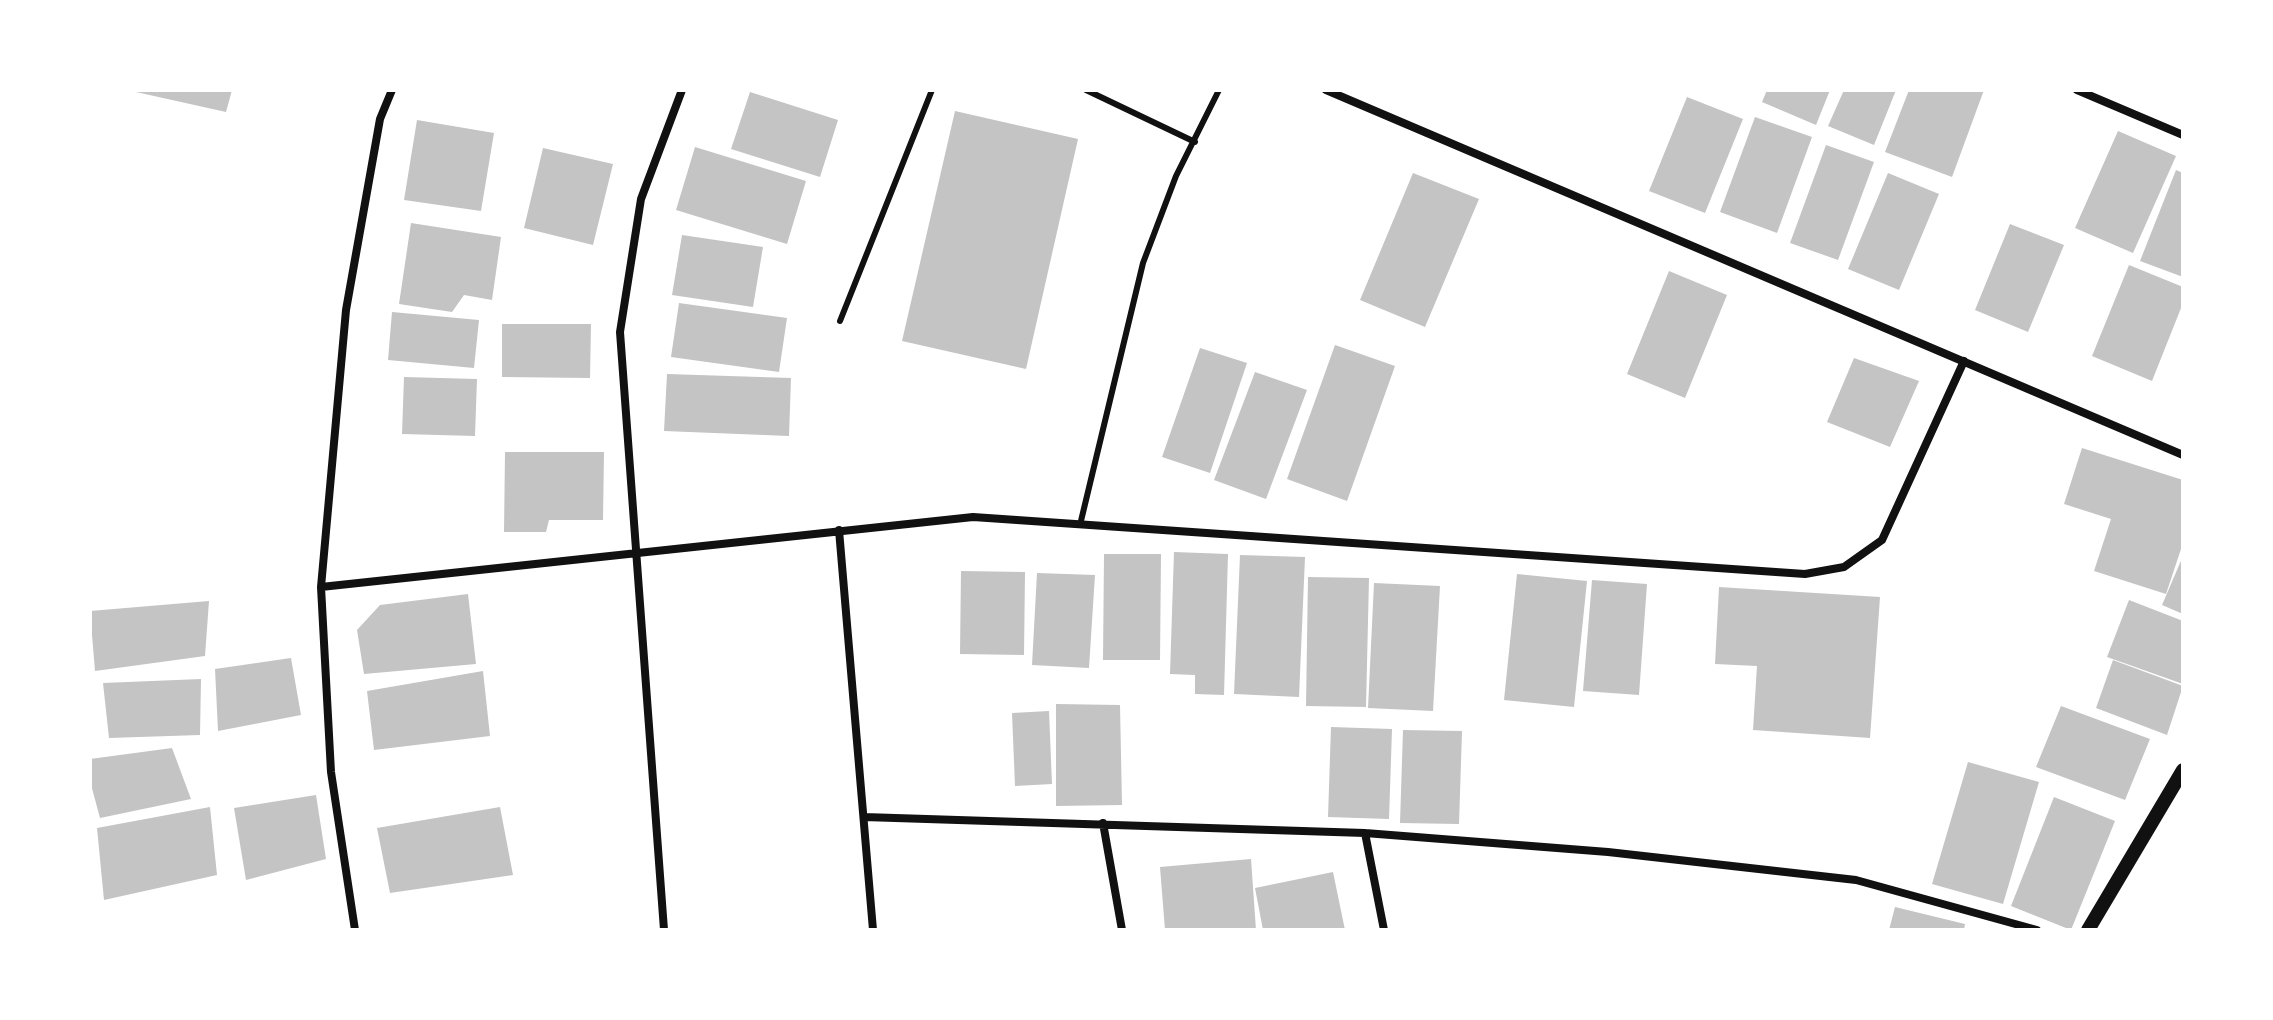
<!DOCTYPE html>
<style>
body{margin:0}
#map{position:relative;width:2273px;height:1020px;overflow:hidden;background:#fff;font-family:"Source Sans 3",sans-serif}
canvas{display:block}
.frame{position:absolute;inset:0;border:92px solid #fff;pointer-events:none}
</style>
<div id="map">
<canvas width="2273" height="1020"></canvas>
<div class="frame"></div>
</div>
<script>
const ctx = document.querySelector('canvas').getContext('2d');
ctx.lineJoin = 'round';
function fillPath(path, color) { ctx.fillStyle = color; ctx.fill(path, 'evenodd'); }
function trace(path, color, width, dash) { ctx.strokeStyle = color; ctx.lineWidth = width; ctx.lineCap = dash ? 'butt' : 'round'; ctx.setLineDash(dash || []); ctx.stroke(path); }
fillPath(new Path2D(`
 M 127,90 L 232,90 L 226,112 Z
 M 1767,90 L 1830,90 L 1816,125 L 1762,102 Z
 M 1844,90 L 1896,90 L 1874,145 L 1828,126 Z
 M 1909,90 L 1984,90 L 1952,177 L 1885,152 Z
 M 750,92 L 838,120 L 820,177 L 731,149 Z
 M 1687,97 L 1743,119 L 1705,213 L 1649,191 Z
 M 955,111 L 1078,139 L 1026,369 L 902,341 Z
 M 1755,117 L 1812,137 L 1777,233 L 1720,212 Z
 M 417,120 L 494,133 L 481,211 L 404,200 Z
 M 2118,131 L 2176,156 L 2133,253 L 2075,228 Z
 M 1826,145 L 1874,162 L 1838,260 L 1790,243 Z
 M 695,147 L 806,181 L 787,244 L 676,210 Z
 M 543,148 L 613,164 L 593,245 L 524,228 Z
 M 2176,170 L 2183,173 L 2183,277 L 2140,261 Z
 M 1413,173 L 1479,199 L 1425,327 L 1360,300 Z
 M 1888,173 L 1939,194 L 1899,290 L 1848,269 Z
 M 411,223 L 501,237 L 492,300 L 464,295 L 452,312 L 399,304 Z
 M 2010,224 L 2064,245 L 2028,332 L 1975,310 Z
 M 682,235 L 763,247 L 753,307 L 672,295 Z
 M 2129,265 L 2183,287 L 2183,303 L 2152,381 L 2092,356 Z
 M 1669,271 L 1727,295 L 1685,398 L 1627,374 Z
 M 679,303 L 787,318 L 779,372 L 671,357 Z
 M 392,312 L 479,320 L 474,368 L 388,360 Z
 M 502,324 L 591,324 L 590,378 L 502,377 Z
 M 1335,345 L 1395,366 L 1347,501 L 1287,479 Z
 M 1200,348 L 1247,363 L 1210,473 L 1162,457 Z
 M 1854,358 L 1919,381 L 1890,447 L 1827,422 Z
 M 1255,372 L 1307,390 L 1266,499 L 1214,480 Z
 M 667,374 L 791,378 L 789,436 L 664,431 Z
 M 404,377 L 477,379 L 475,436 L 402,434 Z
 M 2082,448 L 2183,480 L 2183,543 L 2166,594 L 2094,571 L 2111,519 L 2064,504 Z
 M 505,452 L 604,452 L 603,520 L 549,520 L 546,532 L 504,532 Z
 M 1174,552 L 1228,554 L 1224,695 L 1195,694 L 1195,675 L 1170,674 Z
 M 1104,554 L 1161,554 L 1160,660 L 1103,660 Z
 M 1240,555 L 1305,557 L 1299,697 L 1234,694 Z
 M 2183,556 L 2183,614 L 2162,605 Z
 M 961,571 L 1025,572 L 1024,655 L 960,654 Z
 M 1037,573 L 1095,575 L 1089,668 L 1032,665 Z
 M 1517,574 L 1587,581 L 1574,707 L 1504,700 Z
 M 1308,577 L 1369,578 L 1366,707 L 1306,706 Z
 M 1592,580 L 1647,584 L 1639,695 L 1583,691 Z
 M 1374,583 L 1440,586 L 1433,711 L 1368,708 Z
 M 1719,587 L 1880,597 L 1870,738 L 1753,730 L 1757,666 L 1715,664 Z
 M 468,594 L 476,664 L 364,674 L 357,630 L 380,605 Z
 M 2129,600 L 2183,621 L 2183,684 L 2107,657 Z
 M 209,601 L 205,656 L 95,671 L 90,611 Z
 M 291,658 L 301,715 L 218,731 L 215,669 Z
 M 2113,660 L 2183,686 L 2167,735 L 2096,708 Z
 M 483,671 L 490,736 L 374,750 L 367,691 Z
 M 201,679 L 200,735 L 109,738 L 103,683 Z
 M 1056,704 L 1120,705 L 1122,805 L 1056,806 Z
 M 2061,706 L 2150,739 L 2125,800 L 2036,767 Z
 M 1049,711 L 1052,784 L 1015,786 L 1012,713 Z
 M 1331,727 L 1392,729 L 1389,819 L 1328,817 Z
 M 1403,730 L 1462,731 L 1459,824 L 1400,823 Z
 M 172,748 L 191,799 L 100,818 L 90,781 L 90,759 Z
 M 1968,762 L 2039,782 L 2003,904 L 1932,884 Z
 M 316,795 L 326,859 L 246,880 L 234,808 Z
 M 2054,797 L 2115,821 L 2071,930 L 2011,906 Z
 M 210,807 L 217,875 L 104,900 L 97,828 Z
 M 500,807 L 513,875 L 390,893 L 377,828 Z
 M 1251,859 L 1256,930 L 1165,930 L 1160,867 Z
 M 1333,872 L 1345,930 L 1263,930 L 1255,888 Z
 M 1895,907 L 1965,924 L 1964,930 L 1889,930 Z`), '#c4c4c4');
trace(new Path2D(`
 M 1086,90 L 1195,142
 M 840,321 L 932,90
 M 1080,525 L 1143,263 L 1176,176 L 1219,90`), '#111', 6);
trace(new Path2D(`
 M 1326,90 L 2183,455
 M 2077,90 L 2183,135
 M 839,530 L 873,930
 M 321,587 L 973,517 L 1805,574 L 1844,567 L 1882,540 L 1964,361
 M 864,817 L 1365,833 L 1608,852 L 1856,880 L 2037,930
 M 1103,823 L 1122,930
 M 1365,833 L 1384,930
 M 355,930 L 331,772 L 321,587 L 346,310 L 380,119 L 392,90
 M 664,930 L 620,332 L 641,199 L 682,90`), '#111', 8);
trace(new Path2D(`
 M 2088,930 L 2183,770`), '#111', 14);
</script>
